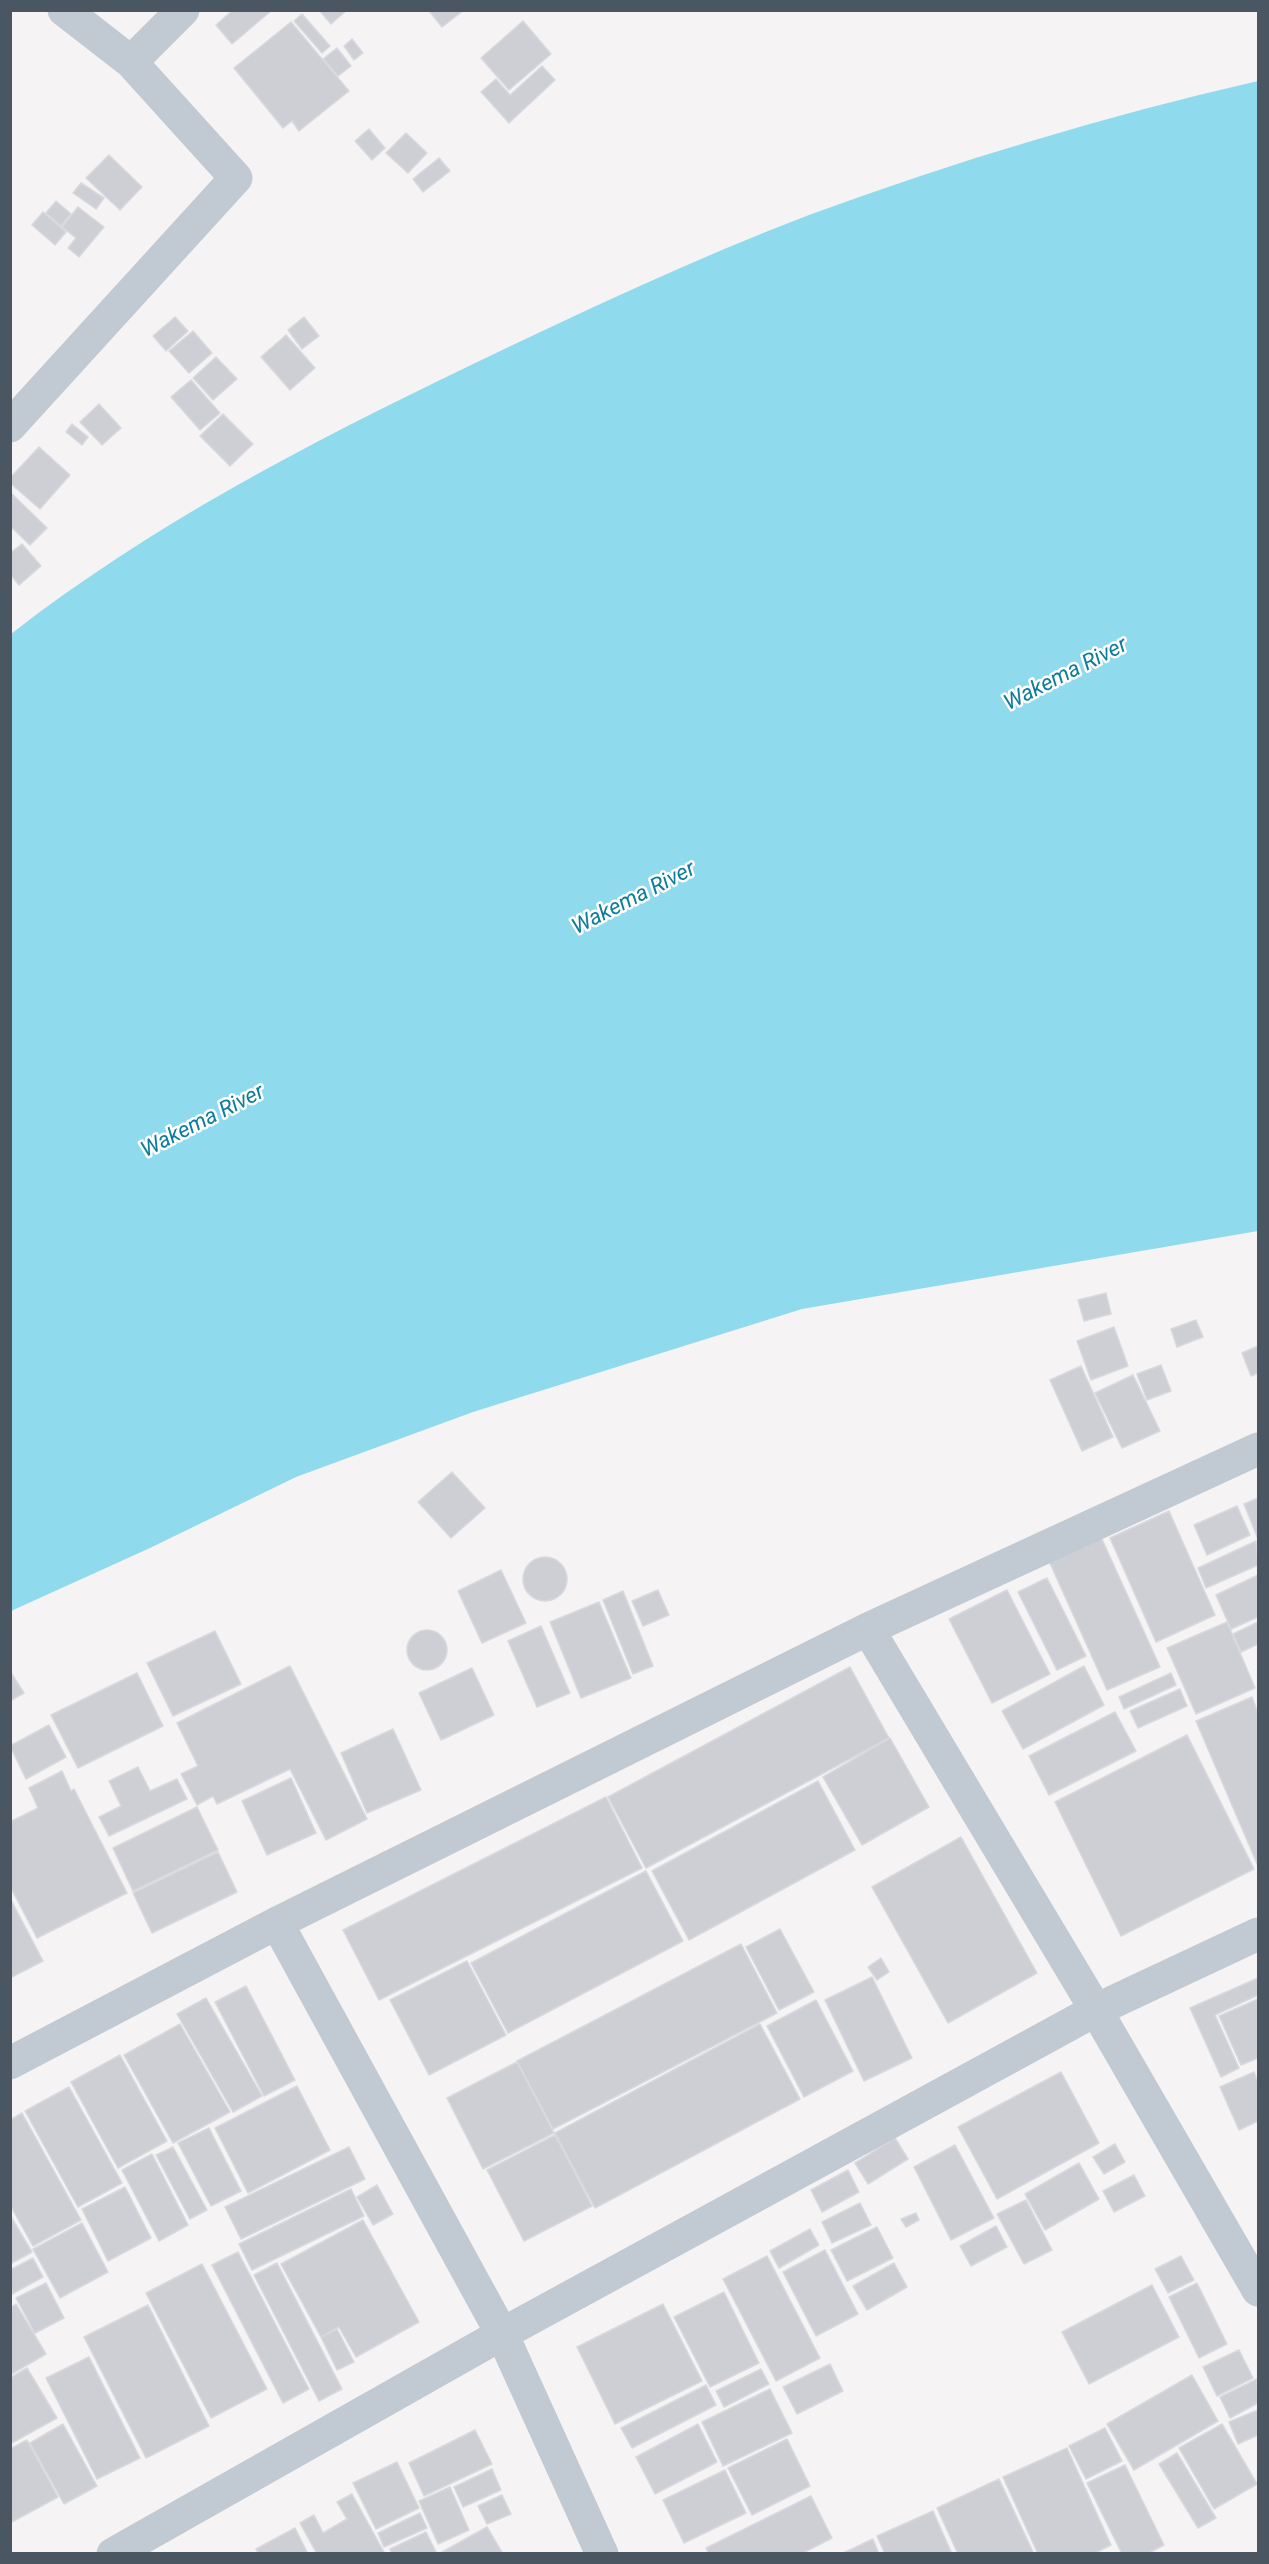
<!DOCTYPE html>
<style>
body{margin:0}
#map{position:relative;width:1269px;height:2564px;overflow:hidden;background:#f5f3f3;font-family:Roboto,sans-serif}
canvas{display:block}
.frame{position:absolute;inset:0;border:12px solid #4a5661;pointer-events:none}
</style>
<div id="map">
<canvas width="1269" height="2564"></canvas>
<div class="frame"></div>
</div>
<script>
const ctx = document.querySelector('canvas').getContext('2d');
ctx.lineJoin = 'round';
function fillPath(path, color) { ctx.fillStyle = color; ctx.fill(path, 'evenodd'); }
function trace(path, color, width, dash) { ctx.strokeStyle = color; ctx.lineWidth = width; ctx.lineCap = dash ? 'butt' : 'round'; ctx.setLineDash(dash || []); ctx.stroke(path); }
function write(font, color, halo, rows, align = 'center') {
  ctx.font = font + ' Roboto,sans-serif'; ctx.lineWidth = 5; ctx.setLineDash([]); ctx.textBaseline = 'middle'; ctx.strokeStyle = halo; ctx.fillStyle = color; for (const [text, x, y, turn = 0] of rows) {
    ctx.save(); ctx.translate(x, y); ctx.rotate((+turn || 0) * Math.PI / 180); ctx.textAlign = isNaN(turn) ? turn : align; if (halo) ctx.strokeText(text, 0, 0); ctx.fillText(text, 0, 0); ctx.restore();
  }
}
fillPath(new Path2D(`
 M 1258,81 L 1258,1231 L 802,1309 L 473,1412 L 296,1477 L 150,1548 L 11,1611 L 11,634 C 151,525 309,443 469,366 C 580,313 693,259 809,215 C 956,161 1106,116 1258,81 Z`), '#90daee');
const building = new Path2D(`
 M 233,10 L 272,10 L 232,44 L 216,25 Z
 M 319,10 L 347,10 L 331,24 Z
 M 432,10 L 464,10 L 442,27 L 430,12 Z
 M 302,14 L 330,46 L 322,53 L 294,21 Z
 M 523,21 L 551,54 L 509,90 L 481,58 Z
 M 291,22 L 349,91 L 299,131 L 292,121 L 283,128 L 234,68 Z
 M 352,39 L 363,53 L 354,60 L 344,46 Z
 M 337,48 L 351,66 L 338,76 L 323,59 Z
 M 542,66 L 555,80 L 509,123 L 481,92 L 496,79 L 510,95 Z
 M 369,129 L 385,148 L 372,160 L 355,141 Z
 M 406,133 L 427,153 L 408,173 L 386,153 Z
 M 109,155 L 142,187 L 120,210 L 86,178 Z
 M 439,158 L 450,171 L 423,192 L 413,179 Z
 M 81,183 L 104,198 L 96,209 L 73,193 Z
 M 56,201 L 71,214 L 61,226 L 46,213 Z
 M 78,207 L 104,227 L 79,257 L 68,248 L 76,238 L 62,227 Z
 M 43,212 L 66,232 L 55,245 L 32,225 Z
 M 175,317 L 188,331 L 166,351 L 153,336 Z
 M 304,317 L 319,336 L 302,349 L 288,330 Z
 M 193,331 L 212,353 L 189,373 L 169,351 Z
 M 286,335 L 315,368 L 290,390 L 261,357 Z
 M 216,357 L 237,379 L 213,400 L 193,378 Z
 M 191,380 L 220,413 L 200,430 L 171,397 Z
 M 99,404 L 121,428 L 102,445 L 80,422 Z
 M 223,414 L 253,444 L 230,466 L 200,436 Z
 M 72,424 L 88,437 L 82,445 L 66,432 Z
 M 39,447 L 70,475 L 40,509 L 10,483 L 10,478 Z
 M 10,492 L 47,528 L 30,545 L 10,526 Z
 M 22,544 L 41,566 L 19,585 L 10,574 L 10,553 Z
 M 1106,1293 L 1111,1314 L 1084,1321 L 1078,1300 Z
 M 1196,1320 L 1203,1337 L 1177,1347 L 1171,1329 Z
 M 1114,1327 L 1128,1366 L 1091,1380 L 1077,1341 Z
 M 1258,1346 L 1258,1373 L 1251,1376 L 1242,1353 Z
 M 1161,1365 L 1171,1391 L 1147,1400 L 1137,1374 Z
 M 1081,1366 L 1113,1437 L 1082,1451 L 1050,1380 Z
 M 1133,1375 L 1160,1431 L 1122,1448 L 1095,1393 Z
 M 452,1472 L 485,1508 L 451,1538 L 418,1502 Z
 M 1258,1498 L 1258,1539 L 1244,1504 Z
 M 1237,1506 L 1250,1535 L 1207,1555 L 1194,1525 Z
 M 1169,1511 L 1215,1615 L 1156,1642 L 1110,1538 Z
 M 1101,1537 L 1160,1667 L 1107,1690 L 1049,1561 Z
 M 1256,1541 L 1258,1565 L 1206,1588 L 1198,1568 Z
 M523 1579a22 22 0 1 1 44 0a22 22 0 1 1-44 0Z
 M 501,1570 L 526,1623 L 482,1643 L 458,1591 Z
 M 1258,1575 L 1258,1617 L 1231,1629 L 1216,1595 Z
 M 1047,1578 L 1086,1656 L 1057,1670 L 1018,1592 Z
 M 658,1590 L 669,1615 L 643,1626 L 632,1601 Z
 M 1007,1590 L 1050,1674 L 992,1703 L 949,1619 Z
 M 623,1591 L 653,1666 L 633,1674 L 603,1600 Z
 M 599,1602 L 631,1678 L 581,1698 L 550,1622 Z
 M 1227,1622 L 1255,1688 L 1196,1714 L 1167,1648 Z
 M 1258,1622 L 1258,1644 L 1241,1652 L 1233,1634 Z
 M 541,1626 L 570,1693 L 537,1707 L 508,1641 Z
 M407 1650a20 20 0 1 1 40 0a20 20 0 1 1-40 0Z
 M 215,1631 L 241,1684 L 173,1716 L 147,1663 Z
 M 290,1666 L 367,1819 L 326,1840 L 290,1769 L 217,1804 L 213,1796 L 197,1805 L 181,1774 L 198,1766 L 177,1723 Z
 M 1084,1666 L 1104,1705 L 1023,1749 L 1002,1711 Z
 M 850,1667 L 889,1738 L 646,1868 L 608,1797 Z
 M 472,1668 L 494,1715 L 441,1740 L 419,1693 Z
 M 10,1671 L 24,1693 L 10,1701 Z
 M 137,1673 L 163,1726 L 78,1768 L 51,1715 Z
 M 1171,1673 L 1176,1685 L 1124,1709 L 1119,1697 Z
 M 1180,1689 L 1187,1706 L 1138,1728 L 1130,1711 Z
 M 1252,1697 L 1258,1713 L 1258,1866 L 1196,1721 Z
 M 1115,1712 L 1136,1751 L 1049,1795 L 1029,1756 Z
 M 49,1725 L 66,1757 L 26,1779 L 10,1746 Z
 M 393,1729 L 421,1790 L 367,1813 L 341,1753 Z
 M 1187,1735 L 1254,1869 L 1121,1936 L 1055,1802 Z
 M 890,1738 L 929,1807 L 862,1845 L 823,1777 Z
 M 138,1767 L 150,1791 L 177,1779 L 187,1799 L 109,1836 L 99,1817 L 121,1806 L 109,1781 Z
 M 62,1771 L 71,1791 L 74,1789 L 127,1893 L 37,1938 L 10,1886 L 10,1822 L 38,1808 L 29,1788 Z
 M 291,1778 L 316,1833 L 267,1855 L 242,1801 Z
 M 818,1781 L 855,1850 L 689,1940 L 652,1871 Z
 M 606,1797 L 642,1868 L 379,2000 L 343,1930 Z
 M 197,1807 L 218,1850 L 133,1891 L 113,1848 Z
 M 961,1837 L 1037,1973 L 948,2023 L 872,1887 Z
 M 218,1852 L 237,1892 L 152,1933 L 133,1893 Z
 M 646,1871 L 683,1941 L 508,2033 L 471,1963 Z
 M 10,1898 L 43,1961 L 10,1978 Z
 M 780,1929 L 814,1992 L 779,2010 L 746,1947 Z
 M 741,1944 L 777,2013 L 553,2129 L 517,2061 Z
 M 881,1958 L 889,1972 L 877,1980 L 868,1967 Z
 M 467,1961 L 506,2035 L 429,2075 L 390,2000 Z
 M 872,1977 L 912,2058 L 864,2081 L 825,2000 Z
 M 1258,1978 L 1258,1995 L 1215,2015 L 1239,2068 L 1221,2077 L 1190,2008 Z
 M 246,1986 L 295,2080 L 264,2096 L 215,2002 Z
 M 206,1998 L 262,2096 L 233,2112 L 177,2014 Z
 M 1258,1999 L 1258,2058 L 1241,2065 L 1219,2016 Z
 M 816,2000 L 853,2071 L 804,2097 L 767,2026 Z
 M 180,2024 L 230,2112 L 173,2143 L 124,2055 Z
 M 760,2024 L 800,2099 L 595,2208 L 555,2133 Z
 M 120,2055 L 167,2141 L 118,2168 L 71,2082 Z
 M 517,2062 L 554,2133 L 483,2169 L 447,2098 Z
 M 1061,2072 L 1099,2143 L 997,2199 L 958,2127 Z
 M 1254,2072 L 1258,2083 L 1258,2121 L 1239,2130 L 1220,2087 Z
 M 297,2086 L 330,2150 L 248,2193 L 215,2128 Z
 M 69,2087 L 122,2183 L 78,2207 L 25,2111 Z
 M 22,2113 L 81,2220 L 33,2246 L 10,2205 L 10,2120 Z
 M 209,2128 L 241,2191 L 211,2206 L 178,2143 Z
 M 555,2135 L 592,2206 L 524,2241 L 487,2170 Z
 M 895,2138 L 908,2159 L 868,2184 L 855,2163 Z
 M 1115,2144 L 1125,2162 L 1104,2174 L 1093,2157 Z
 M 955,2145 L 994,2218 L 951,2240 L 914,2167 Z
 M 173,2147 L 207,2210 L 190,2219 L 156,2155 Z
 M 349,2147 L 365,2179 L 241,2239 L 225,2207 Z
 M 152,2154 L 188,2225 L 159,2241 L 122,2170 Z
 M 1079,2163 L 1099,2199 L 1045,2230 L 1025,2194 Z
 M 848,2170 L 859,2192 L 822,2212 L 811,2190 Z
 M 1134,2175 L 1145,2196 L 1114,2212 L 1103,2191 Z
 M 377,2185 L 393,2214 L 373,2225 L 357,2197 Z
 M 125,2187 L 151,2238 L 108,2261 L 82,2209 Z
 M 351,2189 L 364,2216 L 252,2270 L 239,2244 Z
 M 1026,2200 L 1052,2250 L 1024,2264 L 997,2214 Z
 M 860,2203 L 871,2225 L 832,2243 L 822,2222 Z
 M 916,2213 L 919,2220 L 906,2227 L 901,2219 Z
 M 10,2215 L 32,2252 L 10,2264 Z
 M 363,2220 L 419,2322 L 356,2357 L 339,2327 L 321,2337 L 281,2264 Z
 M 82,2223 L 108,2272 L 60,2298 L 33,2249 Z
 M 996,2226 L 1007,2247 L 971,2266 L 960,2246 Z
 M 877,2227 L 893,2258 L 847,2281 L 831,2250 Z
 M 810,2229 L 819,2245 L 779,2268 L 770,2251 Z
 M 825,2250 L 858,2314 L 816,2336 L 783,2272 Z
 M 238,2252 L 309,2389 L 283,2403 L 212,2265 Z
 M 767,2256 L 820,2358 L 776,2381 L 723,2279 Z
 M 1181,2256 L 1194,2280 L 1168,2293 L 1155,2269 Z
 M 33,2258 L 43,2277 L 12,2294 L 10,2270 Z
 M 277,2263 L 342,2389 L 319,2401 L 254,2275 Z
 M 894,2263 L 907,2287 L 867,2310 L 853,2286 Z
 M 202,2264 L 267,2389 L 211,2418 L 146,2293 Z
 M 46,2283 L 64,2318 L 35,2333 L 16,2298 Z
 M 1197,2283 L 1227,2344 L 1199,2358 L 1169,2297 Z
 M 1152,2285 L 1179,2337 L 1089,2384 L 1062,2332 Z
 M 724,2292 L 759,2363 L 710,2387 L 674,2317 Z
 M 16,2304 L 46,2354 L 10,2375 L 10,2308 Z
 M 663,2304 L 702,2381 L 615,2424 L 577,2347 Z
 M 148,2305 L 209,2426 L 146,2458 L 84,2337 Z
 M 337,2329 L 354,2362 L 337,2370 L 321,2337 Z
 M 1239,2350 L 1253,2378 L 1217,2396 L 1203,2367 Z
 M 89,2357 L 140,2458 L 97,2479 L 46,2378 Z
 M 830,2364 L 843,2391 L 797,2414 L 783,2387 Z
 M 27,2368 L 57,2418 L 10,2444 L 10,2378 Z
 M 761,2369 L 769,2384 L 724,2407 L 716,2391 Z
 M 1192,2375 L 1218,2421 L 1134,2470 L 1107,2424 Z
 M 1257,2379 L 1258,2403 L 1230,2418 L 1220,2397 Z
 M 706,2385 L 716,2405 L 632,2448 L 621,2428 Z
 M 770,2389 L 792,2433 L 723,2466 L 702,2422 Z
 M 1258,2410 L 1258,2435 L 1238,2444 L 1229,2422 Z
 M 63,2424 L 97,2486 L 64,2504 L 30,2443 Z
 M 698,2424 L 717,2462 L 655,2494 L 636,2457 Z
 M 1222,2424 L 1257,2484 L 1214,2509 L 1179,2448 Z
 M 1105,2428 L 1122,2461 L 1086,2479 L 1069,2446 Z
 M 475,2430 L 492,2464 L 424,2496 L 409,2463 Z
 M 787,2439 L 810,2486 L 752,2515 L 728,2468 Z
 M 27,2440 L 58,2497 L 10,2523 L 10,2449 Z
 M 1067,2448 L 1111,2545 L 1093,2554 L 1038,2554 L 1003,2477 Z
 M 1177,2453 L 1216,2518 L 1198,2528 L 1159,2464 Z
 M 397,2462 L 419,2508 L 376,2529 L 353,2483 Z
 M 1125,2465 L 1164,2545 L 1147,2554 L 1122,2554 L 1087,2483 Z
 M 492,2469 L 501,2490 L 463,2507 L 454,2487 Z
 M 725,2470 L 746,2513 L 684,2543 L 663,2500 Z
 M 999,2479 L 1034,2554 L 958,2554 L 937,2508 Z
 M 450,2487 L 469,2530 L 438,2544 L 419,2501 Z
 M 352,2494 L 385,2554 L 317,2554 L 300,2523 L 314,2515 L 323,2533 L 347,2519 L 337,2502 Z
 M 502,2495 L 511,2514 L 487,2524 L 478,2506 Z
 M 811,2496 L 832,2538 L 801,2554 L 709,2554 L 706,2548 Z
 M 933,2511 L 952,2554 L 885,2554 L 877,2536 Z
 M 420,2513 L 427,2528 L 384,2547 L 378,2533 Z
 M 487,2527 L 503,2554 L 442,2554 L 442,2552 Z
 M 295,2528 L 308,2554 L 259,2554 L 256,2549 Z
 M 426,2532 L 437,2554 L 392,2554 L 390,2549 Z
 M 873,2539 L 879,2554 L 841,2554 Z`);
fillPath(building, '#cdcfd5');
trace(building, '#d7d9de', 1.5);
trace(new Path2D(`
 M 131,62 L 183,10
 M 10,426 L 236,178 L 131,62 L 64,10
 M 868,1629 L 1096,2010 L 1258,2290
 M 277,1923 L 502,2334 L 602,2554
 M 10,2063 L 277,1923 L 868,1629 L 1258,1449
 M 113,2554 L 502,2334 L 1096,2010 L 1258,1934`), '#c1cad2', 33);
write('italic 22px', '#0c7c9b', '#fff', [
 ["Wakema River",1066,675,-27],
 ["Wakema River",634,899,-27],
 ["Wakema River",203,1122,-27]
]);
</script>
